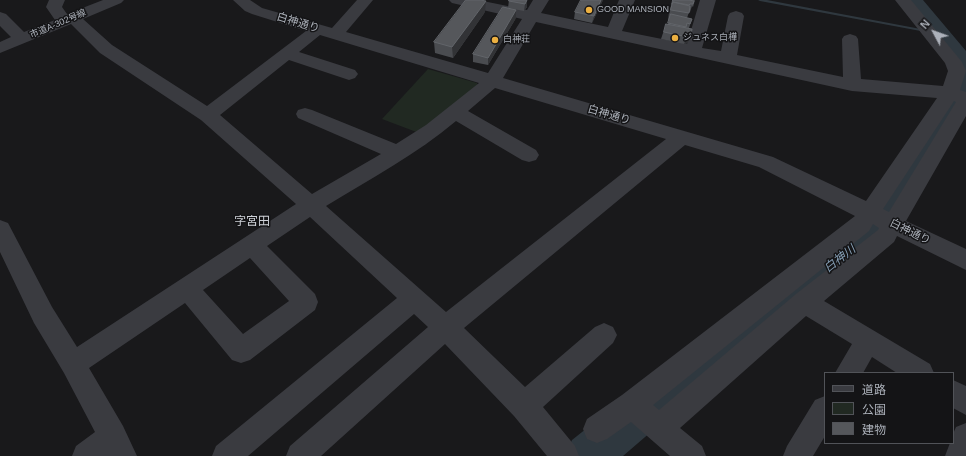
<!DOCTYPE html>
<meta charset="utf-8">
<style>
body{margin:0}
#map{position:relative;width:966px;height:456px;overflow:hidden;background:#19191b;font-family:Arial,"Noto Sans JP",sans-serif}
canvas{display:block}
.legend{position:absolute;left:824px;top:372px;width:130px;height:72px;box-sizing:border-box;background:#141416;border:1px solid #515358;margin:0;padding:5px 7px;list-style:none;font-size:12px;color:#acb1ba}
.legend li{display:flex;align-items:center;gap:8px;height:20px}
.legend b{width:20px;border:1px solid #515358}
.north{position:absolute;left:914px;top:12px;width:40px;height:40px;-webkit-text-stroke:3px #141416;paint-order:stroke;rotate:311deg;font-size:11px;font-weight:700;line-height:16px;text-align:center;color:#acb1ba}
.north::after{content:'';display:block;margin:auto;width:14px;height:18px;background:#acb1ba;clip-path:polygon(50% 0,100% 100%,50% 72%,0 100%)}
</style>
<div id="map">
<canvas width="966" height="456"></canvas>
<ul class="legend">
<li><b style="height:5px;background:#3a3b40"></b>道路</li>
<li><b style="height:11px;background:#212922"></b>公園</li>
<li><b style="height:11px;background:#55575b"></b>建物</li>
</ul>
<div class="north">N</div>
</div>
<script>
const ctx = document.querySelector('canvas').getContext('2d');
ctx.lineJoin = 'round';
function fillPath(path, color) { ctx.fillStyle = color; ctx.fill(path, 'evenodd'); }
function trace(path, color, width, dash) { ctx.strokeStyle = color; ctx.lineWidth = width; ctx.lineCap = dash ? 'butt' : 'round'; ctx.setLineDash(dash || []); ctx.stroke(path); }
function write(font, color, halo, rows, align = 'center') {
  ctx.font = font + ' Arial,"Noto Sans JP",sans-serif'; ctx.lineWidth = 3; ctx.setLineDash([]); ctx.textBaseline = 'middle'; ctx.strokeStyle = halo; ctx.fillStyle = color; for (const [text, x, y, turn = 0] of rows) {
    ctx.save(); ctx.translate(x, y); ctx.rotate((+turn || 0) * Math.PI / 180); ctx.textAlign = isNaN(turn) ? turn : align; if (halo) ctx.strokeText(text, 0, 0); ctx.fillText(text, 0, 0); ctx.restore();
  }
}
fillPath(new Path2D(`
 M 428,69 L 477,83 L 477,86 L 419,133 L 382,119 Z`), '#212922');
fillPath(new Path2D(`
 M 758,0 L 767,0 L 926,30 L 928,31 L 926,32 L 760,1 Z`), '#2f383f');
fillPath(new Path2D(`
 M 898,0 L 923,0 L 966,51 L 966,106 L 904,211 L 881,247 L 666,419 L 623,456 L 565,456 L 572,440 L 636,389 L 855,227 L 880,193 L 936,108 L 951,80 L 950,67 Z`), '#2f383f');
fillPath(new Path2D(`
 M 49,0 L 65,0 L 62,7 L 67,14 L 103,0 L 124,0 L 121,3 L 83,19 L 112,45 L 207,106 L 306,31 L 252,14 L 245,11 L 233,0 L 250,0 L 262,8 L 332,28 L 357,0 L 373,0 L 346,32 L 488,73 L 522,19 L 452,3 L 449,0 L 478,0 L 527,10 L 533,0 L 549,0 L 541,13 L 608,27 L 619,0 L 635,0 L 622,31 L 687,44 L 700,0 L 716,0 L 702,48 L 721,51 L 728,16 L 730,13 L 736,11 L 742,13 L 744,16 L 737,55 L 843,77 L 842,39 L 844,36 L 850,34 L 856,36 L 858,39 L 861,79 L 943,86 L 948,71 L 945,63 L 895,0 L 911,0 L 962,62 L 966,71 L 960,90 L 966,92 L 966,116 L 906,221 L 966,249 L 966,270 L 897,236 L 894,242 L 824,301 L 930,364 L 934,373 L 897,373 L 872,357 L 863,373 L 835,373 L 852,344 L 806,316 L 680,428 L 702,446 L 706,456 L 670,456 L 631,422 L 607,439 L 597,443 L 587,439 L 583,429 L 587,419 L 622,395 L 855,216 L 759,167 L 685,145 L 464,328 L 525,387 L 595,327 L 604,323 L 613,327 L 617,335 L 613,343 L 543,407 L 575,446 L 579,456 L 547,456 L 514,416 L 445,344 L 321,456 L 286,456 L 290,446 L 428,327 L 414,314 L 248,456 L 212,456 L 216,446 L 397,298 L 310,217 L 267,246 L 315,294 L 318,302 L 315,310 L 250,360 L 241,363 L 232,360 L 185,303 L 89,368 L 123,426 L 137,456 L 72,456 L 76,446 L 95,432 L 64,373 L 34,323 L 0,252 L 0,220 L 8,223 L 52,307 L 77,347 L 296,204 L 201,120 L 100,53 L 71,24 L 0,53 L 0,42 L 11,37 L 0,26 L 0,12 L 6,14 L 24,32 L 55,20 L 46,7 ZM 536,22 L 852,91 L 937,98 L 866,201 L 773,157 L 503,78 ZM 320,35 L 479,83 L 426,125 L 396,144 L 312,110 L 305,108 L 298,110 L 296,114 L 298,118 L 381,154 L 312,194 L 220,115 L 289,60 L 349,80 L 355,78 L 358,74 L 355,70 L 299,52 ZM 495,88 L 666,139 L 446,312 L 326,206 C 370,179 417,154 456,121 L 522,160 L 529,162 L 536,160 L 539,155 L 536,150 L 468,111 ZM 954,101 L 956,102 L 889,212 L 883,209 ZM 873,224 L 879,228 L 878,230 L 796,294 L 659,410 L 653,405 L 869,231 ZM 250,258 L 289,301 L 243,334 L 203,290 Z
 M 953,380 L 966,386 L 966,415 L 953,408 Z
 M 825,396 L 825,436 L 813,456 L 783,456 L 787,446 L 815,400 Z
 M 966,423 L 966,456 L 945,456 L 950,443 L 953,443 L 953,434 L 956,427 Z`), '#3a3b40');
fillPath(new Path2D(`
 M 509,0 L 527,0 L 527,7 L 524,11 L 508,8 Z
 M 603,0 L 592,23 L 574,19 L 575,12 Z
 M 673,0 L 695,0 L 693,7 L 692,6 L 690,12 L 689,12 L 687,18 L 692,19 L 689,28 L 691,35 L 688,43 L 684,44 L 661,39 L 666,24 L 668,24 L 669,21 L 668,21 L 669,12 Z
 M 485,12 L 453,58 L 435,53 L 434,42 Z
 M 516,18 L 488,65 L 473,62 L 473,54 Z`), '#4a4c50');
fillPath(new Path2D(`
 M 527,0 L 527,7 L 524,11 L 525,4 Z
 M 601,0 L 603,0 L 592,23 L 594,16 Z
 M 486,1 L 485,12 L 453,58 L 452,47 Z
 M 516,10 L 516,18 L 488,65 L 488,58 Z
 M 691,35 L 688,43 L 684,44 L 687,37 Z`), '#323336');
const building = new Path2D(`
 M 466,0 L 480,0 L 486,1 L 452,47 L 434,42 Z
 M 509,0 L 527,0 L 525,4 L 509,1 Z
 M 581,0 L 601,0 L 594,16 L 575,12 Z
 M 673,0 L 689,0 L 694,1 L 693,4 L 690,4 L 689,5 L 673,2 L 672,4 Z
 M 673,2 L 690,6 L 689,13 L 671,10 Z
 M 503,7 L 516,10 L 488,58 L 473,54 Z
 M 671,14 L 692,19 L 690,24 L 687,23 L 686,27 L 668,23 Z
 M 666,24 L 692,29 L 691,35 L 687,37 L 664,32 Z`);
fillPath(building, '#55575b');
trace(building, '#62656a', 1);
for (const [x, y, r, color] of [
 [589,10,4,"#ecb041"],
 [675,38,4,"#ecb041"],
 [495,40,4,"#ecb041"]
]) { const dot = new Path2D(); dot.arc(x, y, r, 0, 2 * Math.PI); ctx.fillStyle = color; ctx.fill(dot); trace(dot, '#141416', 1.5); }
write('9px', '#acb1ba', '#141416', [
 ["GOOD MANSION",597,10],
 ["ジュネス白樺",683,38],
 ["白神荘",503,40]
], 'left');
write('9px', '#acb1ba', '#141416', [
 ["市道A-302号線",58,24,-23]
]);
write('11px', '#acb1ba', '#141416', [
 ["白神通り",298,23,17],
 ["白神通り",609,115,16],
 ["白神通り",910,232,26]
]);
write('12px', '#cdd0d7', '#141416', [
 ["字宮田",252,222]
]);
write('italic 12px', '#859eb4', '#141416', [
 ["白神川",840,259,-38]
]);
</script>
